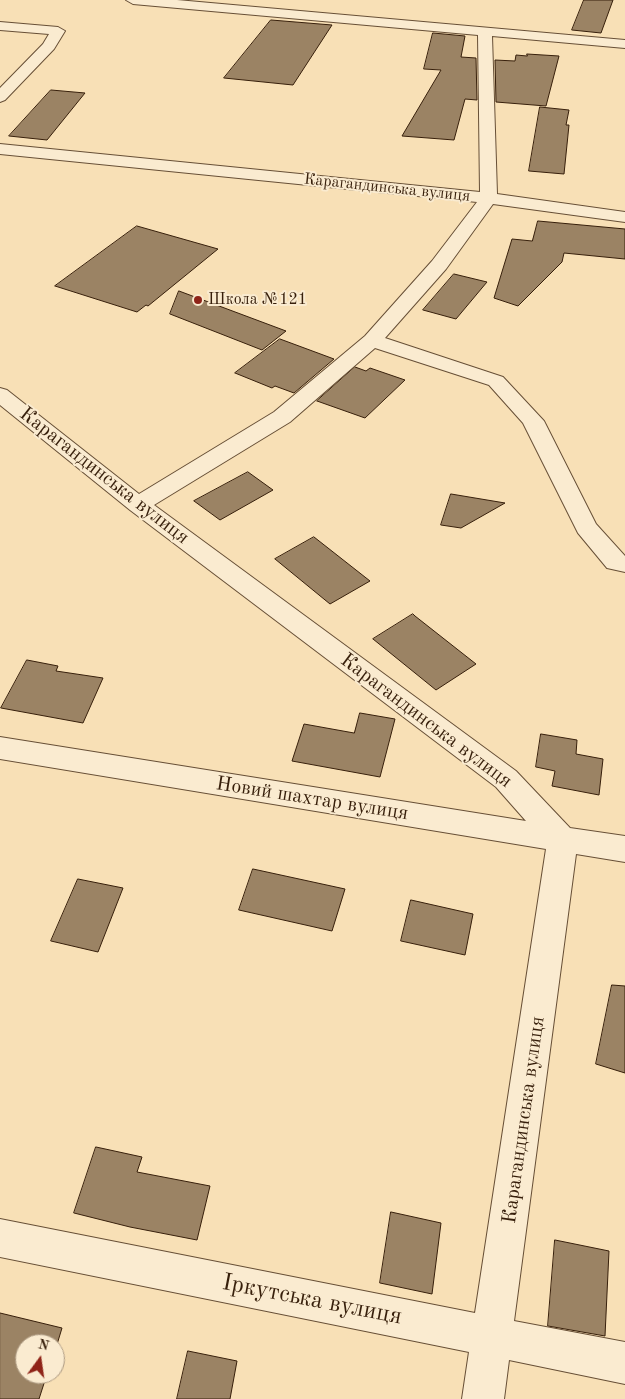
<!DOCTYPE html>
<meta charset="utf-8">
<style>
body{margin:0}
#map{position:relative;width:625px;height:1399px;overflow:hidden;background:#f8e0b6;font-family:"Old Standard TT",serif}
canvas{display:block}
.north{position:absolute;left:15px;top:1334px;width:50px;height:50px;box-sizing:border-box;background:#faebd0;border:1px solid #ac9981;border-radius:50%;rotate:14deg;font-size:14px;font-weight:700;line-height:20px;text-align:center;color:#371f0b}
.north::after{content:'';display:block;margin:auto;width:18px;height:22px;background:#8f2418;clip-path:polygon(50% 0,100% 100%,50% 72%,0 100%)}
</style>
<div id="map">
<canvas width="625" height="1399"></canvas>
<div class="north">N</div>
</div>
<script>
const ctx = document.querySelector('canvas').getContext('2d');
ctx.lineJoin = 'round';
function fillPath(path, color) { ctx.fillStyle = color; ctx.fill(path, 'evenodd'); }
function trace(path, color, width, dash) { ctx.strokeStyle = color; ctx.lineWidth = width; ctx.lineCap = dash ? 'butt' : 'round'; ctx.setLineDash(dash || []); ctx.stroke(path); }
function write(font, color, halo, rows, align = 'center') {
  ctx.font = font + ' "Old Standard TT",serif'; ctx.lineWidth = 4; ctx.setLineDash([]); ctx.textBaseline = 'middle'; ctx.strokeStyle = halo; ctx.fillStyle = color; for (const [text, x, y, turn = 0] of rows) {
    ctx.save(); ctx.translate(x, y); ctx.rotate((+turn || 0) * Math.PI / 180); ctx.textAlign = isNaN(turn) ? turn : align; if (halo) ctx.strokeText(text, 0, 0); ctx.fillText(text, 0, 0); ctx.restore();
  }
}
const building = new Path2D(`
 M 584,0 L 613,0 L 601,33 L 572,30 Z
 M 271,20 L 332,25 L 293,85 L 224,78 Z
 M 433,33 L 465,36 L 461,57 L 476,58 L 477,100 L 465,99 L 454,140 L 402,136 L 441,70 L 424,69 Z
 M 527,54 L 559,56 L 546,106 L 496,102 L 495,60 L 515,61 L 516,55 L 527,56 Z
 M 51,90 L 85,93 L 47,140 L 9,136 Z
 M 540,107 L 569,110 L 566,125 L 569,125 L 564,174 L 529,171 Z
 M 538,221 L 625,229 L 625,259 L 564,253 L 562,262 L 518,306 L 494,298 L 512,239 L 532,241 Z
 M 137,226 L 218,249 L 148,306 L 146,305 L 137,312 L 55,286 Z
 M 454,274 L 487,282 L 456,319 L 423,310 Z
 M 179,291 L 286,331 L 262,350 L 170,314 Z
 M 280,339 L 334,359 L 294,393 L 275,386 L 272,388 L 235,373 Z
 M 355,367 L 366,371 L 370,368 L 405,380 L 365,418 L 317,401 Z
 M 248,472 L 273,490 L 220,520 L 194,501 Z
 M 451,494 L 505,503 L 461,528 L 441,525 Z
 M 314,537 L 370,581 L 330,604 L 275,559 Z
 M 413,614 L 415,616 L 476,664 L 436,690 L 373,639 Z
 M 27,660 L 58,666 L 56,671 L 103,678 L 83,723 L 1,708 Z
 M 360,713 L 395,719 L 380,777 L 292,761 L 304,724 L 354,733 Z
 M 541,734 L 577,740 L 576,754 L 603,759 L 599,795 L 552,786 L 555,771 L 536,767 Z
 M 253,869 L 345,889 L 332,931 L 239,910 Z
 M 78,879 L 123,888 L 98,952 L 51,941 Z
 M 411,900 L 473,914 L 465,955 L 401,941 Z
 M 612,985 L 625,986 L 625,1073 L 596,1064 Z
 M 96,1147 L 142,1157 L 137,1172 L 210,1186 L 197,1240 L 130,1227 L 74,1213 Z
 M 391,1212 L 441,1223 L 432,1294 L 380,1283 Z
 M 555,1240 L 609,1251 L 605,1336 L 548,1326 Z
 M 0,1313 L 62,1328 L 55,1351 L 55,1344 L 25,1344 L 25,1374 L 47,1374 L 39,1399 L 0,1399 Z
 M 188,1351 L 237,1361 L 230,1399 L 177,1399 Z`);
fillPath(building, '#9b8364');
trace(building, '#371f0b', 1);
const minor = new Path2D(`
 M 126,0 L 177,0 L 625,40 L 625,48 L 492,36 L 497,194 L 625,212 L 625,222 L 493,204 L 446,269 L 385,338 L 503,377 L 544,421 L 596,524 L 625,556 L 625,572 L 607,568 L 578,533 L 523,423 L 489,385 L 375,348 L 290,422 L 154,505 L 516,771 L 570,828 L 625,836 L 625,862 L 576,854 L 514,1321 L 625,1342 L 625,1384 L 509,1360 L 504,1399 L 462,1399 L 469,1352 L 0,1257 L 0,1219 L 475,1313 L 546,849 L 0,759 L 0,737 L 526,821 L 496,787 L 130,510 L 0,405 L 0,388 L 7,390 L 139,494 L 274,412 L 365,336 L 432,261 L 477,202 L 0,154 L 0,144 L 480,192 L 478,35 L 133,4 Z
 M 0,22 L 58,27 L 65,31 L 54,49 L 5,100 L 0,102 L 0,88 L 43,44 L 49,34 L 0,30 Z`);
trace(minor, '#674f36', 2);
fillPath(minor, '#faebd0');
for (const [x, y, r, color] of [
 [198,300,5,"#8f2418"]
]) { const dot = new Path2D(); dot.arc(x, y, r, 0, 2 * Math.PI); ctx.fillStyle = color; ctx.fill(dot); trace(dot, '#faebd0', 2); }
write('16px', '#371f0b', '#faebd0', [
 ["Карагандинська вулиця",387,188,6]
]);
write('16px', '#371f0b', '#faebd0', [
 ["Школа №121",208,300]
], 'left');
write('20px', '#371f0b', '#faebd0', [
 ["Карагандинська вулиця",104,476,38],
 ["Карагандинська вулиця",426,721,37],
 ["Новий шахтар вулиця",312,799,9],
 ["Карагандинська вулиця",524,1120,-82]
]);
write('24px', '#371f0b', '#faebd0', [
 ["Іркутська вулиця",312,1300,11]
]);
</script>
